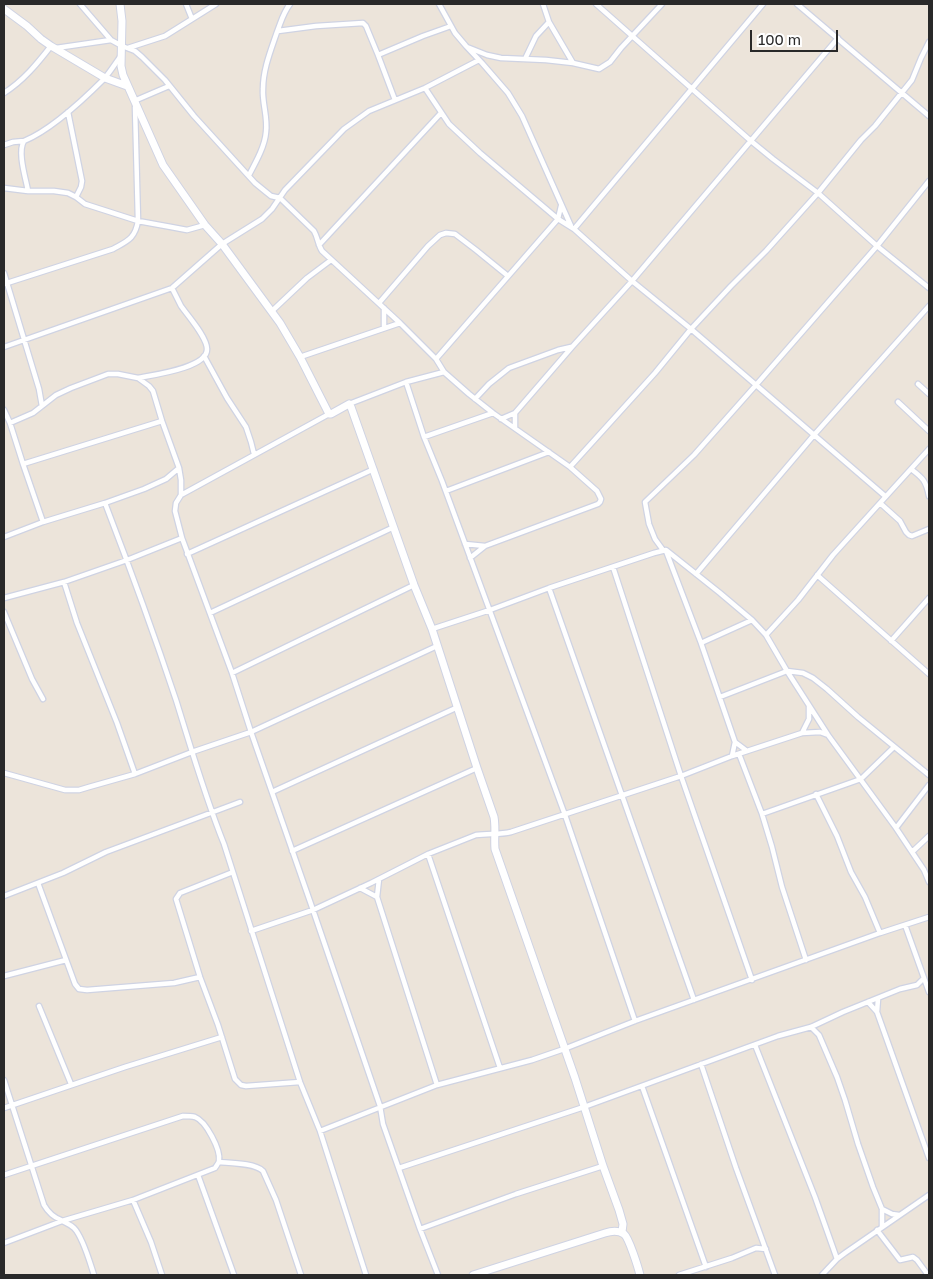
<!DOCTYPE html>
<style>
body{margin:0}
#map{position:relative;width:933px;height:1279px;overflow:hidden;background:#ece4da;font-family:"Golos Text",sans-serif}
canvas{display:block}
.frame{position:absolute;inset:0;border:5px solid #292929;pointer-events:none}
.scale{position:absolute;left:750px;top:30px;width:88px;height:22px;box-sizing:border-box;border:2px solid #292929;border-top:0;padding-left:6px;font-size:15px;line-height:18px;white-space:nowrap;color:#292929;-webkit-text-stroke:4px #fff;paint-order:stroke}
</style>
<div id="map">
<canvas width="933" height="1279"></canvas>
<div class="frame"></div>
<div class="scale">100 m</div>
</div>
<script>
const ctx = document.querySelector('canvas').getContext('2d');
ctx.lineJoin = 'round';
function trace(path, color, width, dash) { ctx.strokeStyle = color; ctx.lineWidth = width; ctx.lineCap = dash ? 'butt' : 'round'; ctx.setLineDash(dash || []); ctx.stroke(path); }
const street = new Path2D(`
 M 80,4 L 111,40 L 122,46 L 135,51 L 142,57 L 165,80 L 194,116 L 255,183 L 266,192 L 271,196 L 280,198 L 314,231 C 318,238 318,245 322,251 L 400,323 L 436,359 L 444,372 L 469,394 L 493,413 L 570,467 L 597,491 L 601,499 L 600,502 L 598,504 L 485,546 L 470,558
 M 186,4 L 192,19
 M 439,4 L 455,33 L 466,46 L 482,63 L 508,93 L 522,116 L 571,226
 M 543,4 L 549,22 L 573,63
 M 596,4 L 751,141 L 773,159 L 818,193 L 877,246 L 929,288
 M 797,4 L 929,116
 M 278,31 L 316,26 L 363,23 L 366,26 L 378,55 L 395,100
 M 467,47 L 487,55 L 501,58 L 546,60 L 573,63 L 599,69 L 610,62 L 621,48 L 662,4
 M 56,48 L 111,40
 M 128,48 L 165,36 L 216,4
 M 378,55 L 423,36 L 451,26
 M 525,59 L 536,36 L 549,22
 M 425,88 L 449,124 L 480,153 L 558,219 L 574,229 L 632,281 L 691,329 L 885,496
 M 4,93 C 23,81 37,64 51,46
 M 134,101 L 169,86
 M 68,112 L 82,181 L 81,187 L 76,197
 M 4,145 L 13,142 L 24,141
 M 249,175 C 256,162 265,146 266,132 C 268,117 262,103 263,89 C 263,69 271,50 277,32 C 281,22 283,13 290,4
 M 4,188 L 28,191 L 54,191 L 68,193 L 76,197 L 85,204 L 138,221 L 171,227 L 187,230 L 205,225
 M 28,191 C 26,179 17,152 24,141 C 51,130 83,100 104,79 C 110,72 115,64 120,57
 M 574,229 L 763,4
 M 319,245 L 441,113
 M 4,273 L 39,389 L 42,406
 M 4,284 L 113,249 C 127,241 135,239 138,221 L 135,107
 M 379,303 L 428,246 L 440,235 L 446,233 L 455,234 L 476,250 L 508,276
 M 384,308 L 384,327
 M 272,311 L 307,278 L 331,260
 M 4,347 L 172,288 L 222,244 L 262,219 L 272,209 L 285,190 L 344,129 L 369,111 L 425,88 L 479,60
 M 204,356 L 227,398 L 246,427 L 251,442 L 254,454
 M 300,357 L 400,323
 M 436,359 L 558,219 L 561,206
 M 138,378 C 152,375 208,368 207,349 C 207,337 188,316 181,306 C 178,300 175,294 172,288
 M 406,382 L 424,437 L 442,481 L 565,815 L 635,1021
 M 918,384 L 929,394
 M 475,399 L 489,384 L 509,368 L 558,350 L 571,347
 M 898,402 L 929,431
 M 349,404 L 406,382 L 444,372
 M 4,410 L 10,423 L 23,464 L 43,522
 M 329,414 L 181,495 L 176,503 L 175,511 L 182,538 L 232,673 L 251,732 L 313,910 L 380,1106 L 383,1124 L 420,1229 L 438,1275
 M 501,419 L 515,413 L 572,347 L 632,281 L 838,38
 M 10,423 L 33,413 L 56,395 L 71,388 L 108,374 L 118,374 L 138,378 L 149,386 L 153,391 L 162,421 L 179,468 L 181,480 L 181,495
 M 515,428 L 515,413
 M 424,437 L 493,413
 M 23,464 L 162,421
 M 570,467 L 655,373 L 691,329 L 731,286 L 766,251 L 818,193 L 861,140 L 875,126 L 912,80 L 921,58 L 929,42
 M 911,469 C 923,478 926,481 929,496
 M 446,491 L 549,452
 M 105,503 C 130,568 154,634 176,700 C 191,748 205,797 224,844 L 300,1082 L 320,1131 L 366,1275
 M 880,503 L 929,449
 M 4,537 L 43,522 L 105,503 L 144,489 L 166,479 L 179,468
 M 465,544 L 485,546
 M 663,550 L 655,539 L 649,524 L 645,502 L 694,455 L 756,385 L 877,246 L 929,181
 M 666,551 L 701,643 L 735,742 L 747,751
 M 187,554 L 374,469
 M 613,567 L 681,776 L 752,980
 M 696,574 L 814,435 L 929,306
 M 817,575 L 929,674
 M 64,582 L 77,623 L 117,723 L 135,774
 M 549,588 L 694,1000
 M 4,598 L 64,582 L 127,560 L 182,538
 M 4,612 L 32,679 L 43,699
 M 210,613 L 394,527
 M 432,629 L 490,610 L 549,588 L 654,553 L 666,550 L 720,593 L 752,620 L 766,635 L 787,671 L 828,735 L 896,828 L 924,870 L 929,882
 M 766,635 L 798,600 L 833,555 L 880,503 L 900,521 L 906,532 L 909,535 L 912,536 L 929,529
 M 891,641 L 929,598
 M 701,643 L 752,620
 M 232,673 L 414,585
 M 720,697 L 787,671 L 803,673 L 813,678 L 827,689 L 858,717 L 929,775
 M 802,733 L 809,719 L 809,706
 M 739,754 L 762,814 L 772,847 L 782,887 L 806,960
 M 732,756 L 735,742
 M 4,773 L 65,790 L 79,790 L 89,787 L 135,774 L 192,752 L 251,732 L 437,646
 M 272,792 L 458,707
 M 816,794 L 837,836 L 851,872 L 865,897 L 880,933
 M 762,814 L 861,779 L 894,747
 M 896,828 L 929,785
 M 292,851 L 477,768
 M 912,852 L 929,836
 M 428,854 L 500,1068
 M 233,872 L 180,893 L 176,899 L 200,977 L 218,1025 L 235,1079 L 241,1085 L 246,1086 L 300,1082
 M 379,879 L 377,897 L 437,1085
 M 38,883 L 75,984 L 79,989 L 87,990 L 174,983 L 200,977
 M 360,888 L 377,897
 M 4,896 L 63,873 L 106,852 L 240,802
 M 905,925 L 929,992
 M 251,931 L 313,910 L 371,883 L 428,854 L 476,835 C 488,833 500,835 511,832 L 681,776 L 732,756 L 802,733 L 820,732 L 828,735
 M 4,976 L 66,960
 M 868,1002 L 877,1012 L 929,1158
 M 39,1006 L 71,1084
 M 877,1012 L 878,999
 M 811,1027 L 819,1035 L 837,1077 L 845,1100 L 858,1144 L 873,1187 L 882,1209 L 882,1227
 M 755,1045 L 815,1197 L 837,1259
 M 701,1064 L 736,1168 L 775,1275
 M 4,1080 L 44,1205 C 48,1212 53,1217 61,1220 C 65,1223 70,1224 74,1228 C 83,1237 90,1263 94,1275
 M 642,1086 L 706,1267
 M 4,1108 L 125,1067 L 222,1037
 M 320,1131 L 437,1085 L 532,1060 L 564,1049 L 635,1021 L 880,933 L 929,917
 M 219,1162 C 231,1163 255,1163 263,1171 L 276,1200 L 301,1275
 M 399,1168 L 584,1107 L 778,1036 L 811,1027 L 843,1012 L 900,989 L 917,985 L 924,978
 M 4,1175 L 183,1116 C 187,1116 191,1116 195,1117 C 206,1121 221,1150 219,1161 C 219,1163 216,1166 215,1168 L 133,1200 L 62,1221 L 4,1243
 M 198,1175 L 234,1275
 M 133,1200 L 151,1242 L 162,1275
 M 882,1209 L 892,1214 L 899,1215
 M 420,1229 L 516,1194 L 603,1166
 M 877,1230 L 900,1260 L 913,1257 L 917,1260 L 928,1275
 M 679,1275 L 732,1258 L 756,1248 L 766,1249
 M 822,1275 L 837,1259 L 845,1253 L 929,1195`);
const secondary = new Path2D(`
 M 120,4 L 122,21 L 121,66 L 123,75 L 163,165 L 205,225 L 222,244 L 280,323 L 300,357 L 329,414 L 331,414 L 349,404 L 351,407 L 414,585 L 432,629 L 477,768 L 494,817 C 496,828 494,838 495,849 L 575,1078 L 603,1166 L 619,1210 L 623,1224 L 622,1232
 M 4,9 L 27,26 L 41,39 L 51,46 L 105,78 L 127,86
 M 473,1275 L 605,1233 C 611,1231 618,1230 624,1234 C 629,1238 638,1267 640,1275`);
trace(street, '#cfd3e3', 7);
trace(secondary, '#cfd3e3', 9);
trace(street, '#fff', 4.5);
trace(secondary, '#fff', 7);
</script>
